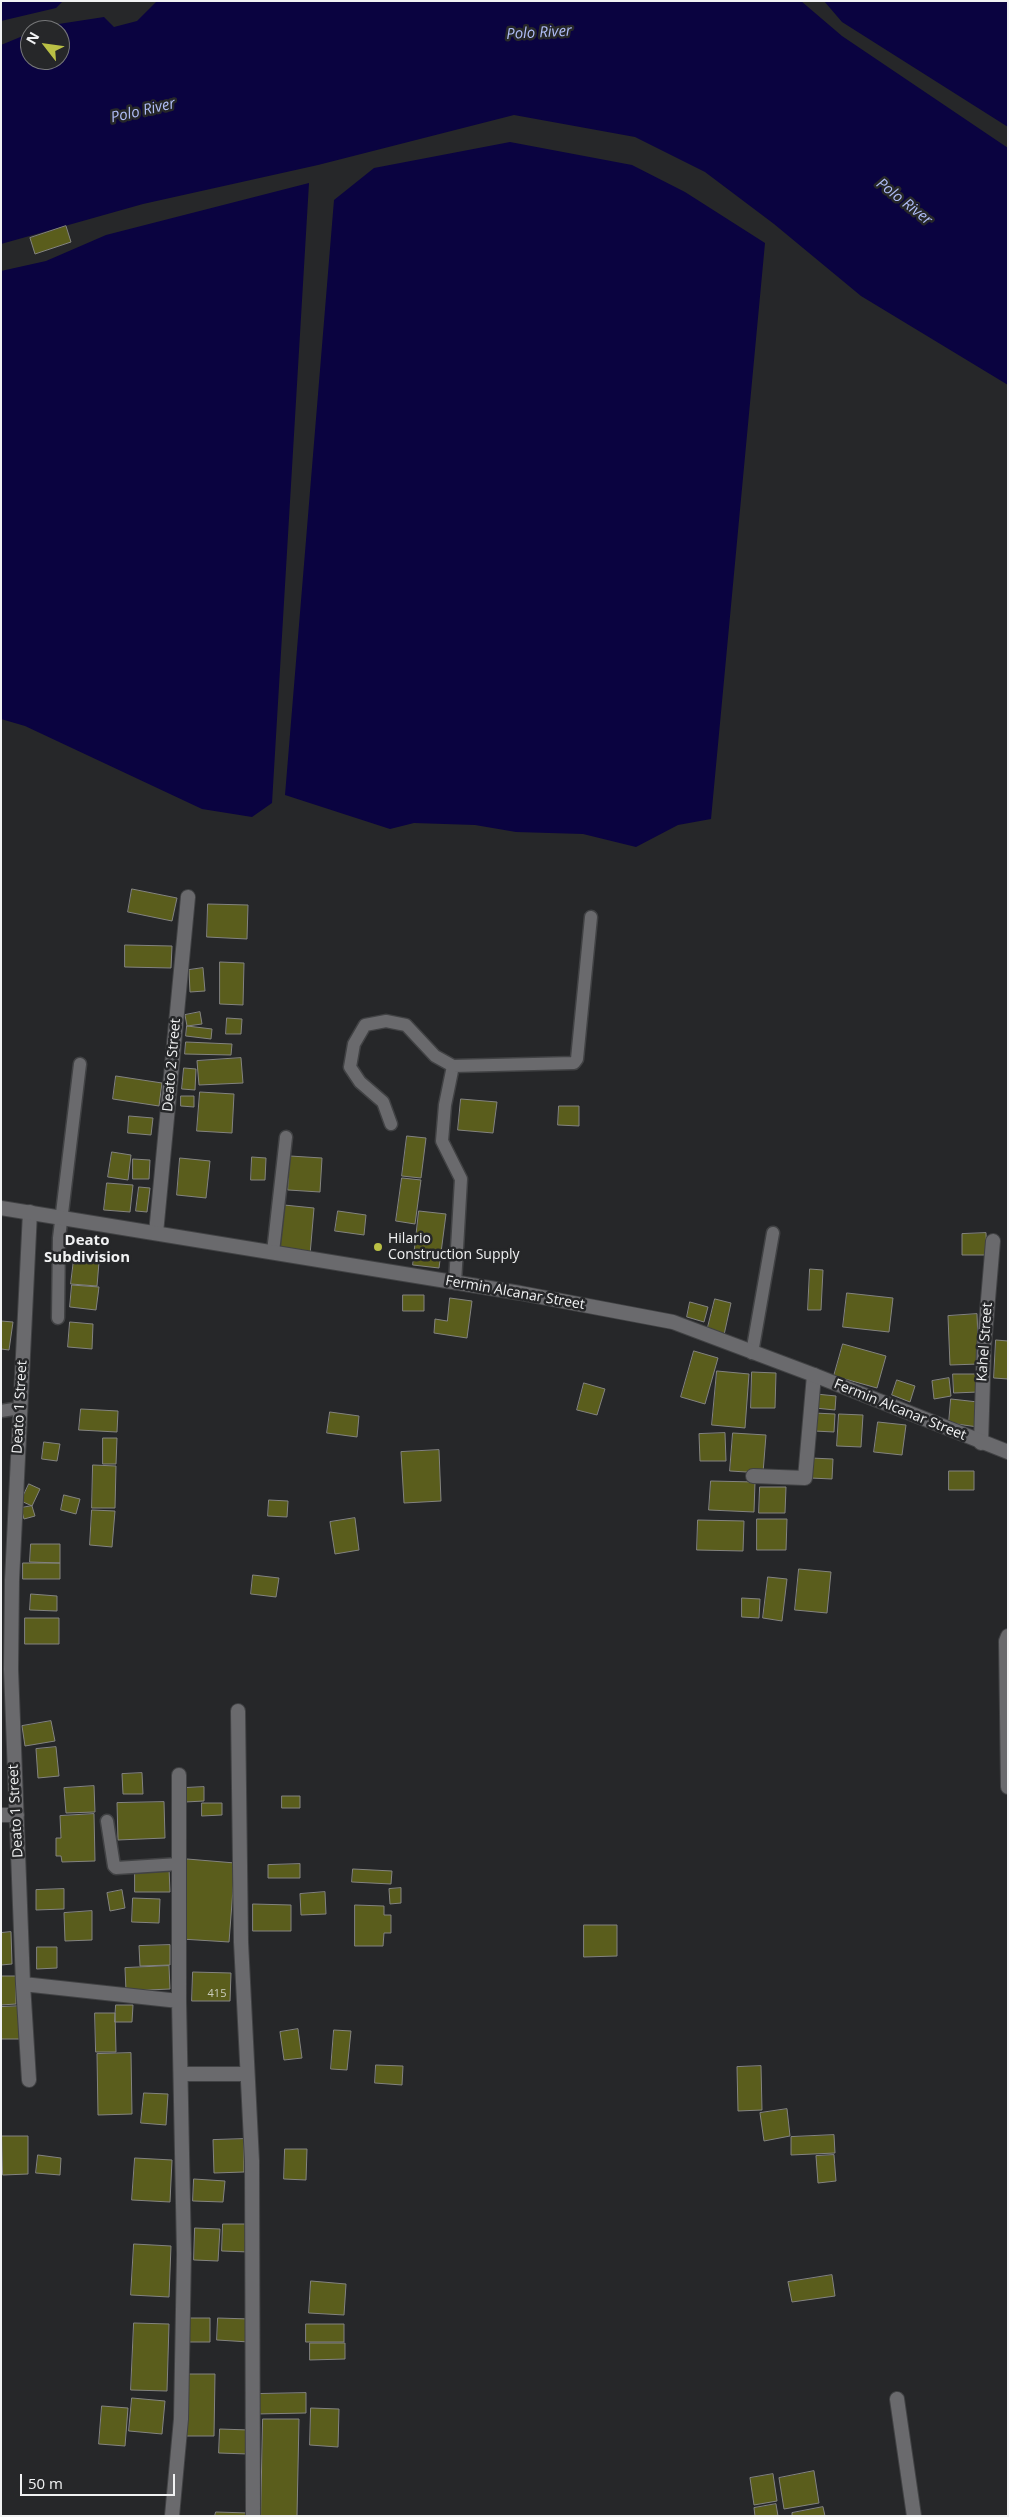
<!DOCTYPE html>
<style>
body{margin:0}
#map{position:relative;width:1009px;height:2517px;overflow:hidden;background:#262729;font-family:"Open Sans",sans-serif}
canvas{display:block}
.frame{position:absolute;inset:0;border:2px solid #f1f2f3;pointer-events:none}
.north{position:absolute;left:20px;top:20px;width:50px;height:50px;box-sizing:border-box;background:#262729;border:1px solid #77787a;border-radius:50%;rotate:300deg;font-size:14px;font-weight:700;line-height:20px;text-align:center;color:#f1f2f3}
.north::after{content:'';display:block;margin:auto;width:18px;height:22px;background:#bac045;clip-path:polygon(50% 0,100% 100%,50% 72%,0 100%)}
.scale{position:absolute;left:20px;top:2474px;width:155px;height:22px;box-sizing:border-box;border:2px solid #f1f2f3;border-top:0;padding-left:6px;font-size:15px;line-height:18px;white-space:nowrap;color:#f1f2f3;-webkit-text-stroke:4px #262729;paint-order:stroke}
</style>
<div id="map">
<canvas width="1009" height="2517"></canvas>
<div class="frame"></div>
<div class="north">N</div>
<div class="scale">50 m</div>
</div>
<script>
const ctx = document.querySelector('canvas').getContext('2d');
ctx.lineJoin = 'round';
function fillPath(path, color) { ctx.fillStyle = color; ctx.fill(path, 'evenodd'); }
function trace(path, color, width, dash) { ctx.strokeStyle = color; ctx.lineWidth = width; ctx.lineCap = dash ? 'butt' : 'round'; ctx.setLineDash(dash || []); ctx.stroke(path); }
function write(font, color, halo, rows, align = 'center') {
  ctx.font = font + ' "Open Sans",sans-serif'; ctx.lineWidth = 5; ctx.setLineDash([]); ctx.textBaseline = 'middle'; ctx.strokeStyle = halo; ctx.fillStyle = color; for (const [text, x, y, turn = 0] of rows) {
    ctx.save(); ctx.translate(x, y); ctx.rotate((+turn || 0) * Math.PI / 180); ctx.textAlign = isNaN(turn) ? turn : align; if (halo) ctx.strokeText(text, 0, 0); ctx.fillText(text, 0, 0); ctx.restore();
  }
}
fillPath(new Path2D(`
 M 1,1 L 63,1 L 56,8 L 1,21 Z
 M 157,1 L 801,1 L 842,36 L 1008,148 L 1008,385 L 861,296 L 774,224 L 705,172 L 635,137 L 514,115 L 318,165 L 143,204 L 1,244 L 1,45 L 30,33 L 30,60 L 60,60 L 60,30 L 39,30 L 52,25 L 104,17 L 114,27 L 137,21 Z
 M 824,1 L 1008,1 L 1008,127 L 842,22 Z
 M 510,142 L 632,165 L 685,192 L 765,243 L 711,819 L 678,825 L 636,847 L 583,834 L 516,832 L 475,825 L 414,823 L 390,829 L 285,795 L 334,200 L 374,168 Z
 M 309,183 L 272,803 L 252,817 L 202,809 L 25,726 L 1,719 L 1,271 L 46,261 L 106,235 Z`), '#0a0340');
const building = new Path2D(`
 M 66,226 L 71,242 L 35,254 L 30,238 Z
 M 132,889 L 177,898 L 172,921 L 128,912 Z
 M 208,904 L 248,905 L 247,939 L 207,937 Z
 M 125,945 L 172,946 L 171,968 L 125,967 Z
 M 220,962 L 244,963 L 243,1005 L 220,1004 Z
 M 203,968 L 205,991 L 190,992 L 189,970 Z
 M 200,1012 L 202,1024 L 187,1026 L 185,1015 Z
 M 227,1018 L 242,1019 L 241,1034 L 226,1034 Z
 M 187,1026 L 212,1029 L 211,1039 L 186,1036 Z
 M 186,1042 L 232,1044 L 231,1055 L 185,1054 Z
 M 241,1058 L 243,1083 L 199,1085 L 197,1061 Z
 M 184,1068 L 196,1069 L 195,1090 L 182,1089 Z
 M 116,1076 L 162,1083 L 159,1106 L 113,1099 Z
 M 200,1092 L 234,1094 L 232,1133 L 197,1131 Z
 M 181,1096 L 194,1096 L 194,1107 L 181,1106 Z
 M 461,1099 L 497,1102 L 493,1133 L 458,1130 Z
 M 559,1106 L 579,1106 L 579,1126 L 558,1125 Z
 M 129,1116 L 153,1118 L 151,1135 L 128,1133 Z
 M 407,1136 L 426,1138 L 421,1178 L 402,1176 Z
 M 112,1152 L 131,1155 L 128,1180 L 108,1177 Z
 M 290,1156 L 322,1158 L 320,1192 L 288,1190 Z
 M 252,1157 L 266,1158 L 265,1180 L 251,1180 Z
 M 180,1158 L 210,1161 L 206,1198 L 177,1195 Z
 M 133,1159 L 150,1160 L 149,1179 L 133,1179 Z
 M 402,1178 L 421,1180 L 415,1224 L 396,1221 Z
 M 107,1183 L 133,1185 L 130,1212 L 104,1210 Z
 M 139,1187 L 150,1188 L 147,1212 L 136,1211 Z
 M 284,1205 L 314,1208 L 310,1255 L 280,1252 Z
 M 338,1211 L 366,1215 L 364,1235 L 335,1231 Z
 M 419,1211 L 446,1214 L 439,1268 L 413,1265 Z
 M 986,1233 L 987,1255 L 962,1255 L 962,1234 Z
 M 74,1259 L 99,1262 L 97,1286 L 71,1284 Z
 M 810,1269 L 823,1270 L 821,1310 L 808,1310 Z
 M 72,1285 L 99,1287 L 96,1310 L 70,1307 Z
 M 847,1293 L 893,1298 L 889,1332 L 843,1327 Z
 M 403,1295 L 424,1295 L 424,1311 L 403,1311 Z
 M 450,1298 L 472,1301 L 467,1338 L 434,1333 L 435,1319 L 447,1321 Z
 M 715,1299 L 731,1303 L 724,1335 L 707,1331 Z
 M 690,1302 L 708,1307 L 704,1322 L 687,1317 Z
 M 977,1314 L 979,1364 L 950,1365 L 948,1316 Z
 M 1,1321 L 13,1322 L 9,1350 L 1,1349 Z
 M 70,1322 L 93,1324 L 92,1349 L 68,1347 Z
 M 996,1340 L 1008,1341 L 1008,1379 L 994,1378 Z
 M 843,1344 L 886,1356 L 877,1388 L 834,1376 Z
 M 694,1351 L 718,1358 L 705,1404 L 681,1397 Z
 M 717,1371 L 749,1374 L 745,1428 L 712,1425 Z
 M 752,1372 L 776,1373 L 775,1408 L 751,1408 Z
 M 953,1374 L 978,1374 L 978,1392 L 954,1393 Z
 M 949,1378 L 951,1396 L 934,1399 L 932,1381 Z
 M 897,1380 L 915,1386 L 910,1402 L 892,1395 Z
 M 584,1383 L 605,1389 L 597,1415 L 577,1410 Z
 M 816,1394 L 836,1396 L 835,1410 L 815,1408 Z
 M 951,1399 L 978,1402 L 978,1427 L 949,1423 Z
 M 81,1409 L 118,1411 L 117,1432 L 79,1430 Z
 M 330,1412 L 359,1416 L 357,1437 L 327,1433 Z
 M 814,1413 L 835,1414 L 834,1432 L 814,1431 Z
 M 839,1414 L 863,1415 L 861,1447 L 837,1446 Z
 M 878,1422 L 906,1425 L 902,1455 L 874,1452 Z
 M 725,1433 L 726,1461 L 700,1461 L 699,1434 Z
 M 733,1433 L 766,1435 L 763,1473 L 730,1471 Z
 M 103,1438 L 117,1438 L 116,1464 L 103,1464 Z
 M 44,1442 L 60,1444 L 57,1461 L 42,1459 Z
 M 439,1450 L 441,1501 L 404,1503 L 401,1452 Z
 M 811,1458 L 833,1459 L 832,1479 L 810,1478 Z
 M 93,1465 L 116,1466 L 115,1508 L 92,1508 Z
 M 949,1471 L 974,1471 L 974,1490 L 949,1490 Z
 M 711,1481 L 755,1482 L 754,1512 L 709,1510 Z
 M 29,1484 L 40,1489 L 32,1506 L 21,1501 Z
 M 760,1487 L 786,1487 L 785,1513 L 759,1513 Z
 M 64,1495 L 80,1499 L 76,1514 L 61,1510 Z
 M 269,1500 L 288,1501 L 287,1517 L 268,1516 Z
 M 32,1506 L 35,1516 L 24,1519 L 21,1508 Z
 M 92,1510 L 115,1511 L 112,1547 L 90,1545 Z
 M 355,1518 L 359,1550 L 335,1554 L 330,1522 Z
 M 757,1519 L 787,1519 L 786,1550 L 757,1550 Z
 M 698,1520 L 744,1521 L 743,1551 L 697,1550 Z
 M 31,1544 L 60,1544 L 60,1563 L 30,1562 Z
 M 23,1563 L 60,1563 L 60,1579 L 23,1579 Z
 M 799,1569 L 831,1572 L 827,1613 L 795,1610 Z
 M 253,1575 L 279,1578 L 276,1597 L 251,1594 Z
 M 768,1577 L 787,1579 L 782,1621 L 763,1618 Z
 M 31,1594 L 57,1596 L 57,1611 L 30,1610 Z
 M 742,1598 L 760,1599 L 759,1618 L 742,1617 Z
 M 25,1618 L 59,1618 L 59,1644 L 25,1644 Z
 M 51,1721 L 55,1741 L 25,1746 L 22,1726 Z
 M 56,1747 L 59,1776 L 38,1778 L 36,1749 Z
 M 142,1773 L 143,1794 L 123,1794 L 122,1774 Z
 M 94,1786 L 95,1812 L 66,1813 L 64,1788 Z
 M 204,1787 L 204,1801 L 185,1802 L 184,1788 Z
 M 282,1796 L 300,1796 L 300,1808 L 282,1808 Z
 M 164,1802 L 165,1838 L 118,1840 L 117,1803 Z
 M 202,1803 L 222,1803 L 222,1815 L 202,1816 Z
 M 94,1814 L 95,1861 L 62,1862 L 61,1856 L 56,1856 L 56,1838 L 61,1838 L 60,1816 Z
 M 187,1859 L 235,1863 L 229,1942 L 181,1939 Z
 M 300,1864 L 300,1878 L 268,1878 L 268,1865 Z
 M 135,1868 L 169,1868 L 170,1892 L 135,1892 Z
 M 353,1869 L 392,1871 L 391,1884 L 352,1882 Z
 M 401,1888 L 401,1903 L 390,1904 L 389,1889 Z
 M 64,1889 L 64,1909 L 36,1910 L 36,1890 Z
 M 122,1890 L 125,1908 L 110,1911 L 107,1893 Z
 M 325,1892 L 326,1914 L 301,1915 L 300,1894 Z
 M 133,1898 L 160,1899 L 159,1923 L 132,1922 Z
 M 253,1904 L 291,1905 L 291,1931 L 253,1931 Z
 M 355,1905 L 384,1906 L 384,1915 L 391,1915 L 391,1933 L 384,1933 L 383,1946 L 355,1946 Z
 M 92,1911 L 92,1940 L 65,1941 L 64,1913 Z
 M 584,1925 L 617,1925 L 617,1956 L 584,1957 Z
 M 11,1932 L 12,1964 L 1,1965 L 1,1933 Z
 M 170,1945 L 170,1965 L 140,1966 L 139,1946 Z
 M 37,1947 L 57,1947 L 57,1968 L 37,1969 Z
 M 169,1966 L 170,1989 L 126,1991 L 125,1968 Z
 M 193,1972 L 231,1973 L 230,2001 L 192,2001 Z
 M 1,1976 L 16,1976 L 16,2004 L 1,2005 Z
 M 116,2005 L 133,2005 L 132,2022 L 115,2022 Z
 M 23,2006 L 24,2039 L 1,2039 L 1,2007 Z
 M 95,2013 L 115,2013 L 116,2052 L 96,2052 Z
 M 298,2029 L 302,2058 L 284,2060 L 280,2032 Z
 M 334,2030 L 351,2031 L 347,2070 L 331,2069 Z
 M 131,2053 L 132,2114 L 98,2115 L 97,2054 Z
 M 376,2065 L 403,2066 L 402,2085 L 375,2083 Z
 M 761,2066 L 762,2110 L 738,2111 L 737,2067 Z
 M 144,2093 L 168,2094 L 166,2125 L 141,2123 Z
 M 787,2109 L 790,2136 L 764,2141 L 760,2113 Z
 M 834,2135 L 835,2153 L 791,2155 L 791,2137 Z
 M 2,2136 L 28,2136 L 28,2174 L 3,2175 Z
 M 244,2139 L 244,2172 L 214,2173 L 213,2140 Z
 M 285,2149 L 307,2149 L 306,2180 L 284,2179 Z
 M 38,2155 L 61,2158 L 60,2175 L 36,2173 Z
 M 834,2155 L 836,2181 L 818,2183 L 816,2156 Z
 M 135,2158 L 172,2160 L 170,2202 L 132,2200 Z
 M 194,2179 L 225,2181 L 223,2202 L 193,2201 Z
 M 223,2224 L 250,2224 L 249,2252 L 222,2251 Z
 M 195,2228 L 220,2229 L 218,2261 L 194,2260 Z
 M 134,2244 L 171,2246 L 169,2297 L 131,2295 Z
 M 832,2275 L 835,2296 L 792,2302 L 788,2282 Z
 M 311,2281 L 346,2284 L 344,2315 L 309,2313 Z
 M 185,2318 L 210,2318 L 210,2342 L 184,2342 Z
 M 218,2318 L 250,2319 L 249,2342 L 217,2340 Z
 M 134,2323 L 169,2324 L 167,2391 L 131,2390 Z
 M 306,2324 L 344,2324 L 344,2342 L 306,2342 Z
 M 310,2343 L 345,2343 L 345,2359 L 310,2360 Z
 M 187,2374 L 215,2374 L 214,2436 L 186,2436 Z
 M 306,2393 L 306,2413 L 256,2414 L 256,2394 Z
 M 132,2398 L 165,2401 L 162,2434 L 129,2431 Z
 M 102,2406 L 128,2408 L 125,2446 L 99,2444 Z
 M 311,2408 L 339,2409 L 338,2447 L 310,2445 Z
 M 263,2419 L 299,2419 L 297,2516 L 261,2516 Z
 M 220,2429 L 249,2430 L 248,2454 L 219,2453 Z
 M 814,2471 L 819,2503 L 784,2509 L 779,2478 Z
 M 773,2474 L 777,2501 L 754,2505 L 750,2478 Z
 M 776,2504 L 778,2516 L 755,2516 L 754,2508 Z
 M 823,2507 L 825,2516 L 792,2516 L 792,2513 Z
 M 216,2512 L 249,2513 L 249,2516 L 215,2516 Z`);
fillPath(building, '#5a5d1c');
trace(building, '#838380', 1);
const service = new Path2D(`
 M 453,1066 L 445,1105 L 442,1141 L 461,1179 L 455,1283
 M 391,1124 L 383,1102 L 360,1082 L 350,1067 L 354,1044 L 365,1025 L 386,1021 L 406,1025 L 435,1056 L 453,1066 L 574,1063 L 577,1059 L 591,917
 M 273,1252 L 286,1137
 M 58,1318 L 59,1238 L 80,1064
 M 752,1353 L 773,1233
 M 1,1411 L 20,1408
 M 107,1821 L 114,1866 L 116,1868 L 179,1864`);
const minor = new Path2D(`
 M 156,1233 L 188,897
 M 981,1443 L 984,1347 L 993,1241
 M 753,1476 L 805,1478 L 814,1375
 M 1008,1636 L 1006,1641 L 1008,1787
 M 238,1711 L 241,1942 L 252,2161 L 253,2516
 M 1,1815 L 17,1815
 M 23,1984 L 179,2001
 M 182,2074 L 247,2074
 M 29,2080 L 23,1984 L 11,1669 L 12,1580 L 30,1212
 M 897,2399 L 914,2516
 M 172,2516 L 181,2419 L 184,2254 L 179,2001 L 179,1775`);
const secondary = new Path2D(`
 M 1,1208 L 520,1293 L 673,1322 L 814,1375 L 1008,1452`);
trace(service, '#414244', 15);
trace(minor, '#414244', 16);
trace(secondary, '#414244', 16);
trace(service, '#6a6a6d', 12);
trace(minor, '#6a6a6d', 14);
trace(secondary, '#6a6a6d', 14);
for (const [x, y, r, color] of [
 [378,1247,5,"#bac045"]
]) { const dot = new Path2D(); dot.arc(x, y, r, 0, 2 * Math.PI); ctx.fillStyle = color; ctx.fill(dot); trace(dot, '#262729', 2); }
write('11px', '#cbcdbd', null, [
 ["415",217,1994]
]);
write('14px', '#f1f2f3', '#262729', [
 ["Deato 2 Street",172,1065,-85],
 ["Fermin Alcanar Street",515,1293,10],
 ["Kahel Street",985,1342,-86],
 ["Deato 1 Street",20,1407,-87],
 ["Fermin Alcanar Street",900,1410,22],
 ["Deato 1 Street",16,1811,-93]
]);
write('14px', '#f1f2f3', '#262729', [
 ["Hilario",388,1239],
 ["Construction Supply",388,1255]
], 'left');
write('italic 15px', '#b0bdf6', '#262729', [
 ["Polo River",539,33,-3],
 ["Polo River",143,111,-13],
 ["Polo River",904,202,38]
]);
write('bold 15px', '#f1f2f3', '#262729', [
 ["Deato",87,1241],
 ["Subdivision",87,1258]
]);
</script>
